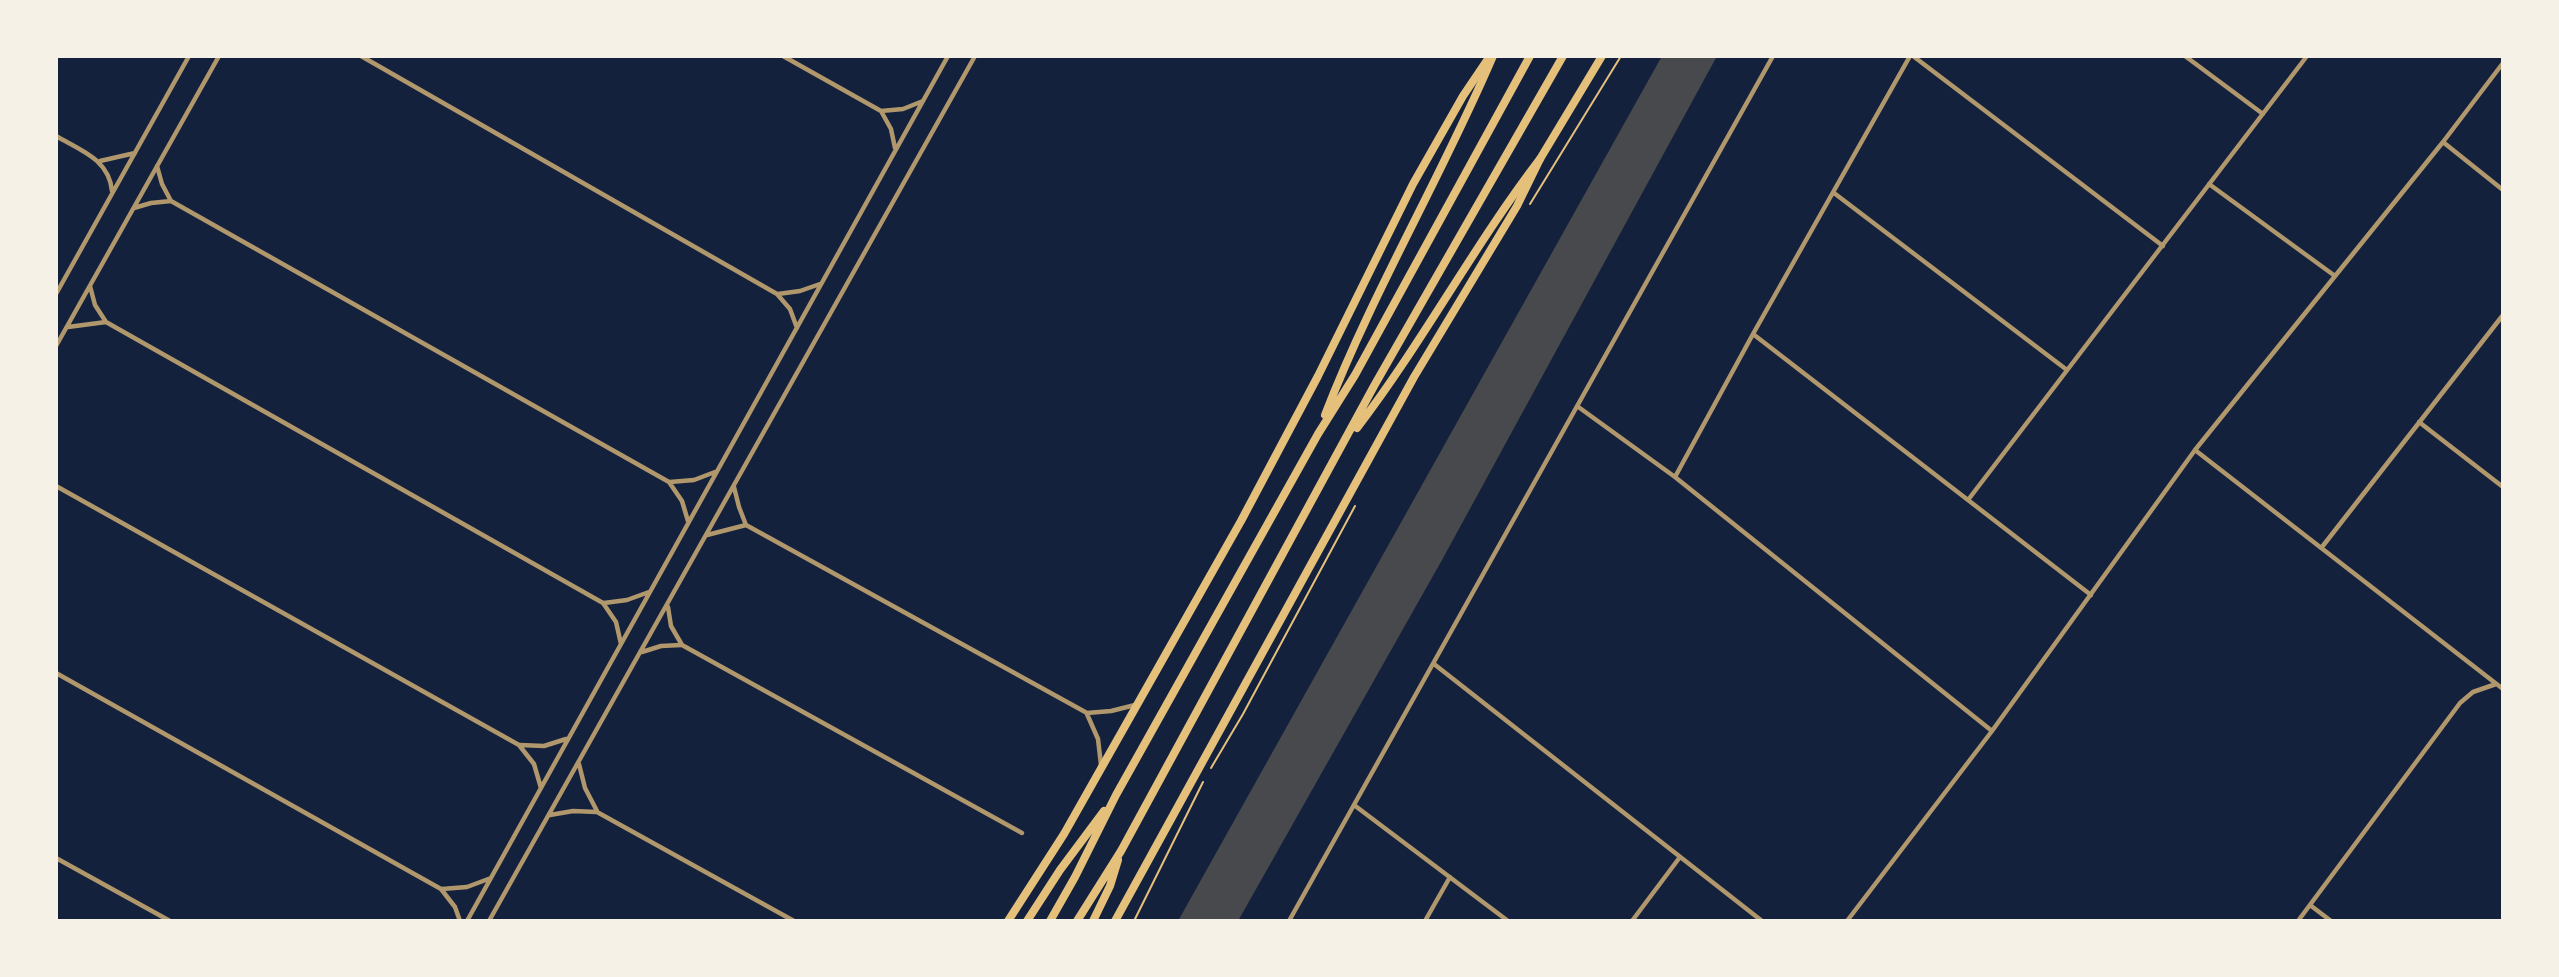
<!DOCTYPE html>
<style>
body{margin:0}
#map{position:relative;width:2559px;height:977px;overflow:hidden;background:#14213d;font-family:Raleway,sans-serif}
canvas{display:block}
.frame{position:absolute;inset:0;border:58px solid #f6f1e7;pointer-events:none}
</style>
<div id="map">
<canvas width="2559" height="977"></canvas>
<div class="frame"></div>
</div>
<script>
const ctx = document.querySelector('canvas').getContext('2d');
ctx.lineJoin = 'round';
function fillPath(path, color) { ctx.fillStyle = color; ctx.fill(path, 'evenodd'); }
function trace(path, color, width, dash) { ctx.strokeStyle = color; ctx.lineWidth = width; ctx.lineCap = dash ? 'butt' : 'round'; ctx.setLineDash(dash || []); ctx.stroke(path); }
fillPath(new Path2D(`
 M 1662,56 L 1717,56 L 1442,560 L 1238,921 L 1178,921 Z`), '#48494c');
trace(new Path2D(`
 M 1530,204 L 1621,56
 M 1211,768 L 1243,714 L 1355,506
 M 1134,921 L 1203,782`), '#e5c07b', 2);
trace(new Path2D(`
 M 361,56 L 777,294 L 790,309 L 797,328
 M 783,56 L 881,111 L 891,129 L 895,148
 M 1913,56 L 2163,246
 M 2185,56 L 2263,114
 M 881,111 L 903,109 L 923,101
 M 56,136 C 80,150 109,159 112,191
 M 2443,142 L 2503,190
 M 100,161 L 135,153
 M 157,166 L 162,184 L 171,201 L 669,482 L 682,501 L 688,521
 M 2209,184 L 2335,276
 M 1834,193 L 2067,370
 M 134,208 L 151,203 L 171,201
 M 90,286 L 95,305 L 106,322 L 603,603 L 616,622 L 621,644
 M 56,294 L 189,56
 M 778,294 L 800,291 L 820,284
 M 68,327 L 106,322
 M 1753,334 L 2091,595
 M 56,346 L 219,56
 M 1577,406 L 1675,477 L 1992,731
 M 2419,422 L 2503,487
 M 2195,450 L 2503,689
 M 1675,477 L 1753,334 L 1910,56
 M 670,482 L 694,480 L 715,472
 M 56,486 L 519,745 L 534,764 L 541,788
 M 734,487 L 739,507 L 746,525 L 1087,713 L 1111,711 L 1135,705
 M 1968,500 L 2307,56
 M 707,535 L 746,525
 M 2322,547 L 2503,315
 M 604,603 L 627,600 L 649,592
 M 668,607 L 671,626 L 682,645 L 1022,833
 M 642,652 L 661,646 L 681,645
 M 1434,664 L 1762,921
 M 56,673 L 441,889 L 455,907 L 460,921
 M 1087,714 L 1098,739 L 1101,765
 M 520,745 L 544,746 L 566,739
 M 579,764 L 585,788 L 597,811
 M 1354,805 L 1508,921
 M 550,815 L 573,811 L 597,812 L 794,921
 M 56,858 L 170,921
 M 442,889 L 467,887 L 491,878
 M 2310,905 L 2331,921
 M 467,921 L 948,56
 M 489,921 L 975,56
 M 1289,921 L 1773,56
 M 1425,921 L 1450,877
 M 1632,921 L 1680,857
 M 1847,921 L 1992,731 L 2195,450 L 2443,142 L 2503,63
 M 2298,921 L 2460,703 L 2473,692 L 2496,684`), '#b1986c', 4.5);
trace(new Path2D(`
 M 1008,921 L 1064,834 L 1241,521 L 1318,376 L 1413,184 L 1463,96 L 1490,56
 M 1115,921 L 1414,377 L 1517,206 L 1540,159 L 1602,56`), '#e5c07b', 8);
trace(new Path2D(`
 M 1325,415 C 1373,291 1441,178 1493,56
 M 1357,428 C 1423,342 1474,245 1540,159
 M 1027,921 L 1060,870 L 1104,811
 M 1050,921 L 1075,877 L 1116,795 L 1318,434 L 1355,375 L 1530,56
 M 1077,921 L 1121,851 L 1374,386 L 1563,56
 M 1093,921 L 1110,886 L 1118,860`), '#e5c07b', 8);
</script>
